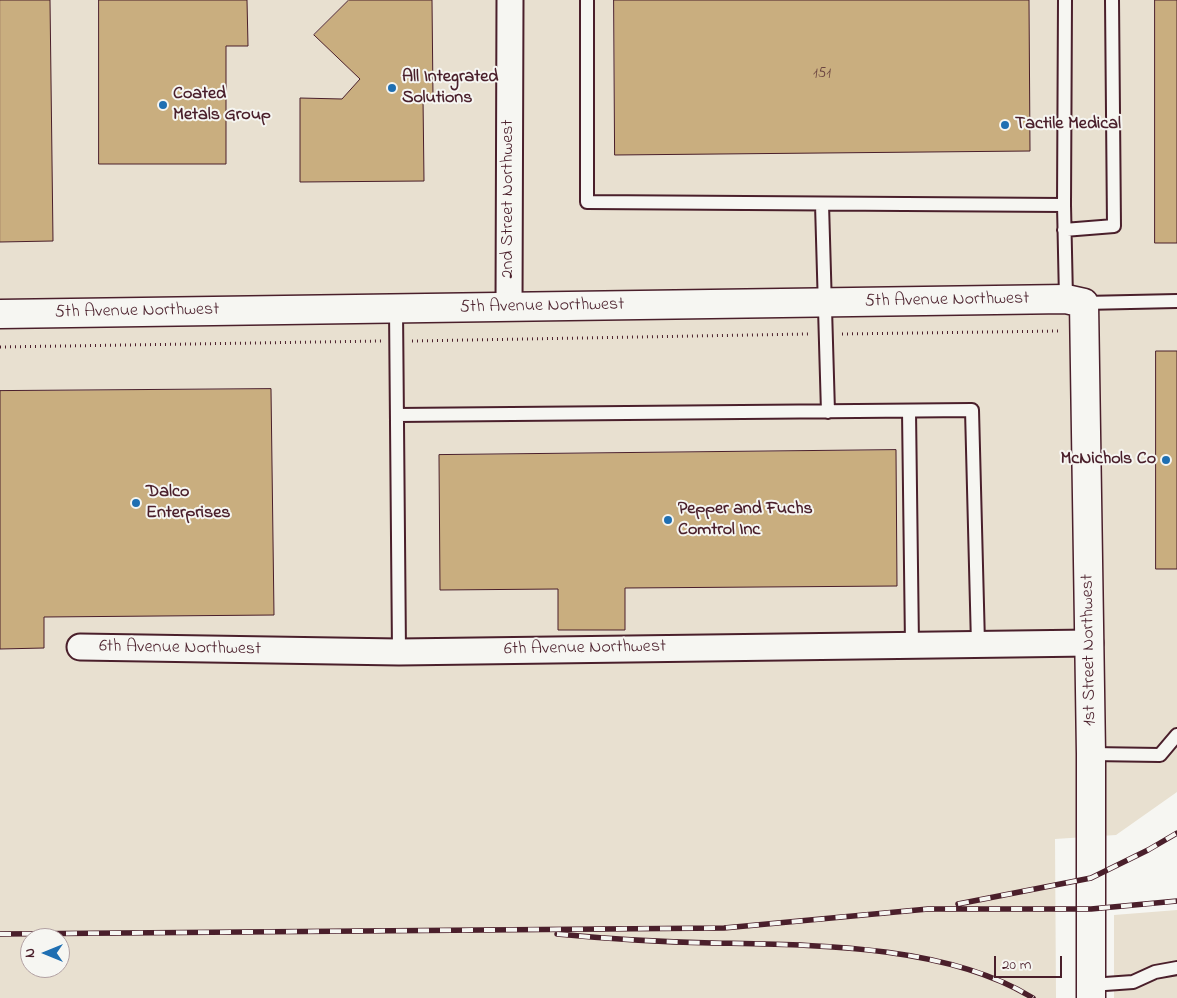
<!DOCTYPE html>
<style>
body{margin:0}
#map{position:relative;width:1177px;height:998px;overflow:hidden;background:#f6f6f2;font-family:"Indie Flower",sans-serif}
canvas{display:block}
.north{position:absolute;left:20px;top:928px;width:50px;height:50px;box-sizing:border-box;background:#f6f6f2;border:1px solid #b1a0a2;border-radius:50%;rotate:270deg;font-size:14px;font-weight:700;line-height:20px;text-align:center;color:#4a1f2b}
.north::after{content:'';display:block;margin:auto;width:18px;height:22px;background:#1f6fb2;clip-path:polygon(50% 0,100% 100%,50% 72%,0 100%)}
.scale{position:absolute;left:994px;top:956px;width:68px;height:22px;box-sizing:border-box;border:2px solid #4a1f2b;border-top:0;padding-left:6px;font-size:15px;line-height:18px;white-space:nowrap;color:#4a1f2b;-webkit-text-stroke:4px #f6f6f2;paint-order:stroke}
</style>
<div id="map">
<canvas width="1177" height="998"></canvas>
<div class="north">N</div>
<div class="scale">20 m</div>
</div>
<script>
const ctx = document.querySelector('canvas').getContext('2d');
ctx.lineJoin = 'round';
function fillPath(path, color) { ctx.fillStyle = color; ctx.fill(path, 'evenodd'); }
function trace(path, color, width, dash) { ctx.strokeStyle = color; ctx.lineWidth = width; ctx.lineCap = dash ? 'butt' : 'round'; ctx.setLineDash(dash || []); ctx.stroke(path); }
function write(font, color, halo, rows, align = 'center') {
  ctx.font = font + ' "Indie Flower",sans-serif'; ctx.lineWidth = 4; ctx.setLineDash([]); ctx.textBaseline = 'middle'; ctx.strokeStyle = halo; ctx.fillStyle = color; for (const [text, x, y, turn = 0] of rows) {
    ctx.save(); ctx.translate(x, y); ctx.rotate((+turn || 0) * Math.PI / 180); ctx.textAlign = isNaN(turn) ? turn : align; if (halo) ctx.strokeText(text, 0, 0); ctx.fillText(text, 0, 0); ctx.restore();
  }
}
fillPath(new Path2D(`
 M 0,0 L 1177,0 L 1177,792 L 1116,835 L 1055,839 L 1056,998 L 0,998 ZM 30,938 L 60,938 L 60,968 L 30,968 Z
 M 1177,910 L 1177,998 L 1114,998 L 1114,915 Z`), '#e8e0d0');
const building = new Path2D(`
 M 0,0 L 50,0 L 53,241 L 0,242 Z
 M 99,0 L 247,0 L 248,46 L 226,46 L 226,164 L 99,164 Z
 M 349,0 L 432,0 L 433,98 L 423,98 L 424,181 L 300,182 L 300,98 L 342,99 L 360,79 L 314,35 Z
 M 614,0 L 1029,0 L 1030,151 L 615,155 Z
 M 1155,0 L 1177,0 L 1177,243 L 1155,243 Z
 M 1156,351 L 1177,351 L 1177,569 L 1156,569 Z
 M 271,389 L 274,615 L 44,617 L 44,648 L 0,649 L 0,391 Z
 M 896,450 L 897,586 L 625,588 L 625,630 L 558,630 L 558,589 L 440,590 L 439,455 Z`);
fillPath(building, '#c9ae7f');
trace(building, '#4a1f2b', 1);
const service = new Path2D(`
 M 587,0 L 587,202 L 1064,205 L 1065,0
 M 822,204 L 828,412
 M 1064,205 L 1066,299
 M 1064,230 L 1114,226 L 1112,0
 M 1084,303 L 1177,301
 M 396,309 L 399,652
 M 909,411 L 912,645
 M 397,415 L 972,410 L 978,644
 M 1091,754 L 1160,755 L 1177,735
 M 1091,985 L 1133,982 L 1155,972 L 1177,968`);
const minor = new Path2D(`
 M 509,307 L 510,0
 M 80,647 L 399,652 L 1090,643`);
const tertiary = new Path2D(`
 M 0,314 L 1066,299 L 1084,303 L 1091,754 L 1091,998`);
trace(service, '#4a1f2b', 16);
trace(minor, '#4a1f2b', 29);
trace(tertiary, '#4a1f2b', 31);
trace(new Path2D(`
 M 842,334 L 1061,331
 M 412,341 L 808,334
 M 0,347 L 381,341`), '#4a1f2b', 3, [1, 4]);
trace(service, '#f6f6f2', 12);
trace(minor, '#f6f6f2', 25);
trace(tertiary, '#f6f6f2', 28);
const rail = new Path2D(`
 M 958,904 L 1091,878 L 1148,850 L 1177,833
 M 0,934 L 724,928 L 928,909 L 1091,909 L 1177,901
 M 557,934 C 609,939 660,942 712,943 C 813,945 945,944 1033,998`);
trace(rail, '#4a1f2b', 5.5);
trace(rail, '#f6f6f2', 4, [11]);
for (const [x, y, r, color] of [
 [392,88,5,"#1f6fb2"],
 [163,105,5,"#1f6fb2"],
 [1005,125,5,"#1f6fb2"],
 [1166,460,5,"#1f6fb2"],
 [136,503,5,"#1f6fb2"],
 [668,520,5,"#1f6fb2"]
]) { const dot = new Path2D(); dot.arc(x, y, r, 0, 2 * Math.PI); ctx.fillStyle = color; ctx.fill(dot); trace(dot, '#f6f6f2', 2); }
write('15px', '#6a4340', null, [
 ["151",822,75]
]);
write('bold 18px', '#4a1f2b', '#f6f6f2', [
 ["All Integrated",402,78],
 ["Solutions",402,99],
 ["Coated",173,95],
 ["Metals Group",173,116],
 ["Tactile Medical",1015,125],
 ["McNichols Co",1156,460,"right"],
 ["Dalco",146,493],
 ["Enterprises",146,514],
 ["Pepper and Fuchs",678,510],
 ["Comtrol Inc",678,531]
], 'left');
write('18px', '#4a1f2b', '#f6f6f2', [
 ["2nd Street Northwest",509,199,-90],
 ["5th Avenue Northwest",947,301,-1],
 ["5th Avenue Northwest",542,307,-1],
 ["5th Avenue Northwest",137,312,-1],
 ["6th Avenue Northwest",180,649,1],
 ["6th Avenue Northwest",585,649,-1],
 ["1st Street Northwest",1090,650,-91]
]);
</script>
